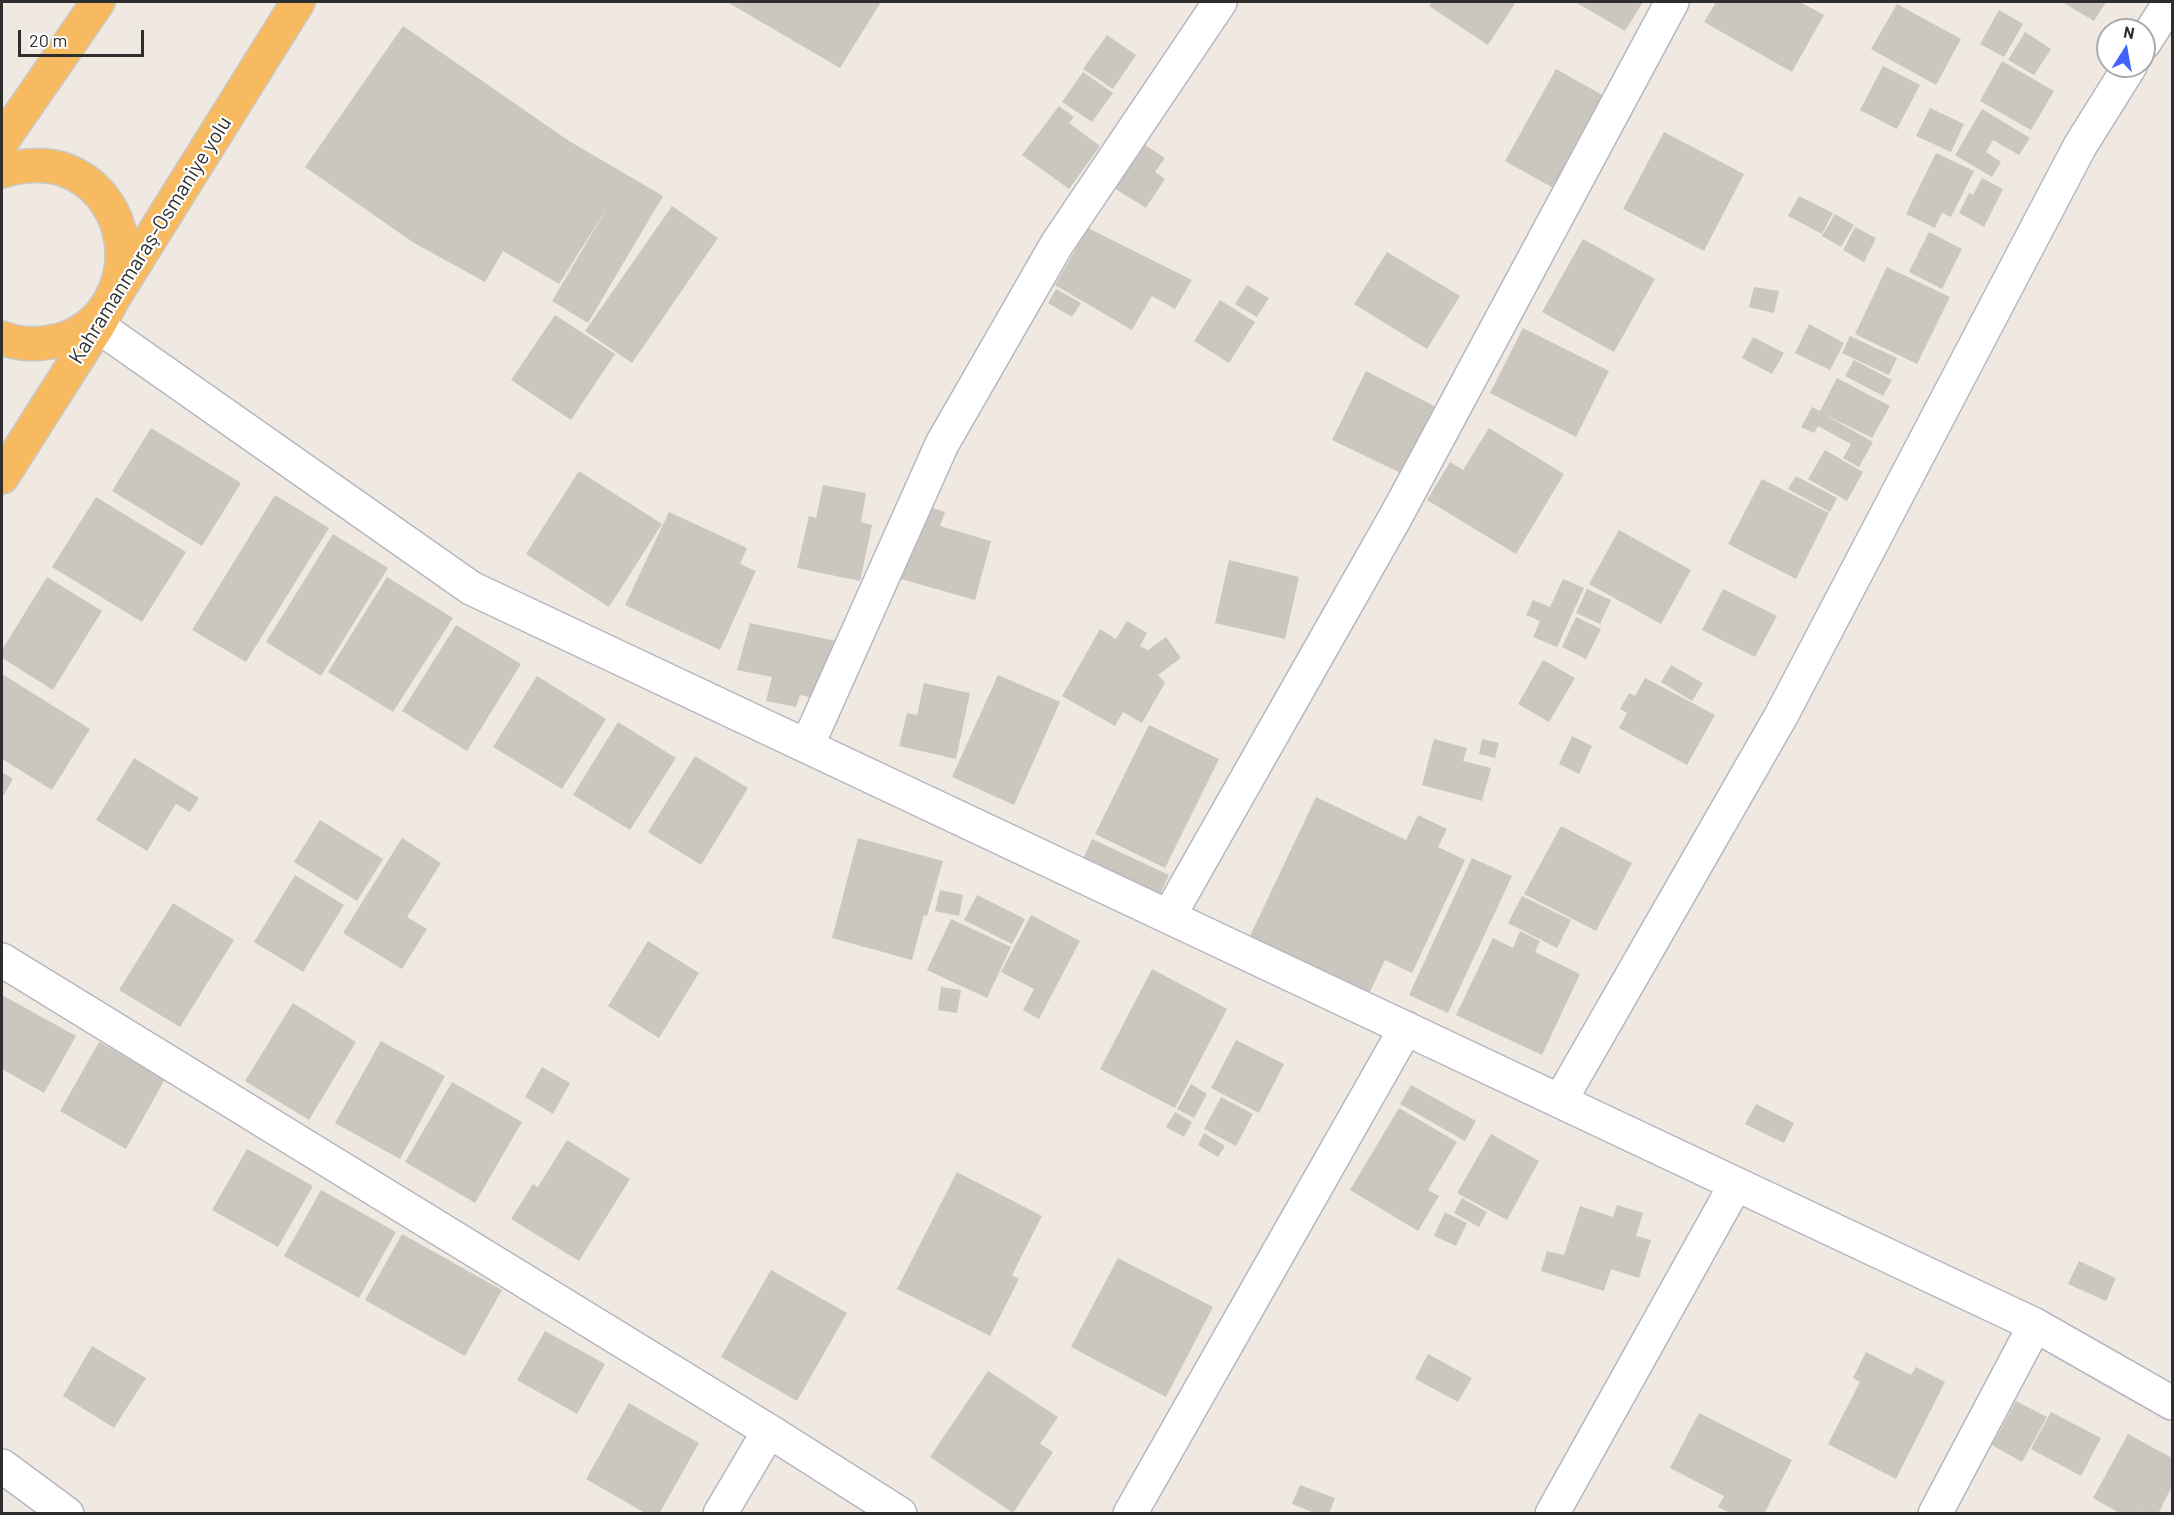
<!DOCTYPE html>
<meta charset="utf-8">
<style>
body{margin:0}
#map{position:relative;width:2174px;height:1515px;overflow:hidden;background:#efe9e1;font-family:Barlow,sans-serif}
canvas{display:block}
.frame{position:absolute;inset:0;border:3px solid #2e2e2e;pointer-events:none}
.north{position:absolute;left:2096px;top:18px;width:60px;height:60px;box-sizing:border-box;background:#fff;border:2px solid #ababab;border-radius:50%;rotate:11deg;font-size:16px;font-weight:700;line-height:24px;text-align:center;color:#2e2e2e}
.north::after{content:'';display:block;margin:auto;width:21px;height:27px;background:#4264fb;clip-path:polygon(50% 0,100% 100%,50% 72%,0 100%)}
.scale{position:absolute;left:18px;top:30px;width:126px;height:27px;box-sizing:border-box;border:3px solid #2e2e2e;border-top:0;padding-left:8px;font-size:18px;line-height:21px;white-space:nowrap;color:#2e2e2e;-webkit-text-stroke:4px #fff;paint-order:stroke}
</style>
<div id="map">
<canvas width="2174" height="1515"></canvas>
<div class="frame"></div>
<div class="north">N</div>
<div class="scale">20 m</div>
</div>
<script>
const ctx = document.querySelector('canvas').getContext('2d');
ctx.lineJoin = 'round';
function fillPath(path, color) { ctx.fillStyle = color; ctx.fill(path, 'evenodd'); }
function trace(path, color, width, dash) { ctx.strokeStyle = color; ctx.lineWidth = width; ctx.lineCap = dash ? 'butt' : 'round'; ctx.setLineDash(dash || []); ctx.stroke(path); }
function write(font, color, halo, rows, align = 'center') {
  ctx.font = font + ' Barlow,sans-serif'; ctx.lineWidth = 4.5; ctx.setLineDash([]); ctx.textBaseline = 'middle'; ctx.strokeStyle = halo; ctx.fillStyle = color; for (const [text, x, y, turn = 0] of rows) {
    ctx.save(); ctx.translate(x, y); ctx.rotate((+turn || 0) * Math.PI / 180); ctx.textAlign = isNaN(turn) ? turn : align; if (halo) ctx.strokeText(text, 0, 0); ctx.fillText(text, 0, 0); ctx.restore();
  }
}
fillPath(new Path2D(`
 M 727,2 L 881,2 L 840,68 Z
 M 1432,2 L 1516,2 L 1488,45 L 1429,6 Z
 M 1575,2 L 1643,2 L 1625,31 Z
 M 1716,2 L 1800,2 L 1824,15 L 1792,72 L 1704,22 Z
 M 2062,2 L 2106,2 L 2094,21 Z
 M 1897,4 L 1961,39 L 1936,85 L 1871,49 Z
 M 1999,10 L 2023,24 L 2004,57 L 1980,44 Z
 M 403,26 L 569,141 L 663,196 L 588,323 L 552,301 L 609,205 L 559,284 L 503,251 L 485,282 L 414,243 L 305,167 Z
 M 2025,32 L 2051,49 L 2034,75 L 2008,60 Z
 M 1107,35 L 1136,55 L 1113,89 L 1083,69 Z
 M 2002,61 L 2054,91 L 2031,130 L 1980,101 Z
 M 1883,66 L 1920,85 L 1897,129 L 1860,110 Z
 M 1556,69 L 1606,97 L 1555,189 L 1505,161 Z
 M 1083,72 L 1113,93 L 1092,122 L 1062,102 Z
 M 1059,106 L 1074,117 L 1069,123 L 1100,146 L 1069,189 L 1022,155 Z
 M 1930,108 L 1964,124 L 1951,152 L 1916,136 Z
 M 1982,109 L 2030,138 L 2019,155 L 1993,140 L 1986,152 L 2001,162 L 1992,177 L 1955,155 Z
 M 1664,132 L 1744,174 L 1704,251 L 1623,209 Z
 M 1134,138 L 1165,158 L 1155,172 L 1165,179 L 1146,208 L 1106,183 Z
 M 1936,153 L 1974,171 L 1951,217 L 1942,213 L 1935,228 L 1906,214 Z
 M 1982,178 L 2003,189 L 1984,227 L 1959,213 L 1969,193 L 1973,195 Z
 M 1799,196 L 1833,213 L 1822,234 L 1788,216 Z
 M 672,206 L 718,238 L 632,363 L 585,331 Z
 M 1835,214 L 1854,225 L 1841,247 L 1822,236 Z
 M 1855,227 L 1876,238 L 1864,262 L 1843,250 Z
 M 1088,228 L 1192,280 L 1175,309 L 1152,296 L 1132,330 L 1055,285 Z
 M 1929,232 L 1962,249 L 1942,289 L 1909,272 Z
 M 1583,239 L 1655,279 L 1614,352 L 1542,312 Z
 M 1387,252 L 1460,296 L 1427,349 L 1354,304 Z
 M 1887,267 L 1950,297 L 1917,364 L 1855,334 Z
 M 1247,285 L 1269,298 L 1257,317 L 1235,304 Z
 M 1754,287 L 1779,291 L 1774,313 L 1749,307 Z
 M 1056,289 L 1081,303 L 1072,317 L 1048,303 Z
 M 1220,300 L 1255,322 L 1229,363 L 1194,341 Z
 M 555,315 L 615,354 L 571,420 L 511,380 Z
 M 1809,324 L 1844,343 L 1830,370 L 1795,353 Z
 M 1523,328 L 1609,371 L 1576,437 L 1490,393 Z
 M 1850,336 L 1897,358 L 1889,375 L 1842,353 Z
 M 1753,337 L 1784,353 L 1772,374 L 1742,358 Z
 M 1854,360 L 1892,380 L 1883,396 L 1845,376 Z
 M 1366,371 L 1442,410 L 1409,477 L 1332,440 Z
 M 1837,378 L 1890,406 L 1872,438 L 1822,413 L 1873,442 L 1859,467 L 1843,458 L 1851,444 L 1818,426 L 1814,433 L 1801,427 L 1812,407 L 1820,411 Z
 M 151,428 L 241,483 L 202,546 L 112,491 Z
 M 1489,428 L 1564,474 L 1516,554 L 1427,500 L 1450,462 L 1463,470 Z
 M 1825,450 L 1863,472 L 1847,501 L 1808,479 Z
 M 579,471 L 662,524 L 609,607 L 526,554 Z
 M 1796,476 L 1837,498 L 1830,512 L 1788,489 Z
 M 1762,479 L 1829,513 L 1796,579 L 1728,544 Z
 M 823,485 L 866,493 L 861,522 L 872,525 L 860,581 L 797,568 L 809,516 L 816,518 Z
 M 275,495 L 329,528 L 246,662 L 192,630 Z
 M 96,497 L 186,552 L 142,622 L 52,567 Z
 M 922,505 L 945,512 L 940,526 L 991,541 L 975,600 L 901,579 Z
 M 669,512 L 747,548 L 740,564 L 756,571 L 720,650 L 625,605 Z
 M 1619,530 L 1691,570 L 1661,624 L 1589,584 Z
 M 333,534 L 388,568 L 321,676 L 266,642 Z
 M 1229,560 L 1299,577 L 1285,639 L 1215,623 Z
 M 47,577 L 102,611 L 53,690 L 2,658 L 2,650 Z
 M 387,577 L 453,618 L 393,712 L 328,672 Z
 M 1563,579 L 1584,588 L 1557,647 L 1533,637 L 1540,621 L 1526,615 L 1533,600 L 1550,607 Z
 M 1587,589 L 1611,600 L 1600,624 L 1576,613 Z
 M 1723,589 L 1777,616 L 1755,657 L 1702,630 Z
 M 1576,617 L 1601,629 L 1586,659 L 1562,647 Z
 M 1127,621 L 1147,633 L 1140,646 L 1148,650 L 1166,637 L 1181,658 L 1158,675 L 1165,683 L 1142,723 L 1123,712 L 1115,726 L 1062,696 L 1100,629 L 1116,639 Z
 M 750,623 L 846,643 L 822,700 L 800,695 L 796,707 L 766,701 L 772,677 L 737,670 Z
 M 456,625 L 521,664 L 467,751 L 402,711 Z
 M 1543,660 L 1575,678 L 1549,722 L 1518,704 Z
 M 1671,665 L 1703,683 L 1692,701 L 1661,682 Z
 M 2,674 L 90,729 L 52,790 L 2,759 Z
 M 998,675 L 1060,702 L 1014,805 L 952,777 Z
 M 537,676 L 606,719 L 562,789 L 493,747 Z
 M 1645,678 L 1715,715 L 1687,765 L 1619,728 L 1627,713 L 1620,709 L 1629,693 L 1635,696 Z
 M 924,683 L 970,693 L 956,759 L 899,746 L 907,713 L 917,715 Z
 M 618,722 L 676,758 L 630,830 L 573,795 Z
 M 1149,725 L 1219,759 L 1165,868 L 1095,834 Z
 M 1572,736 L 1592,746 L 1579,774 L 1559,764 Z
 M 1434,739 L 1467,748 L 1463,761 L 1491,768 L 1482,801 L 1422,785 Z
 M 1482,739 L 1499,743 L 1495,758 L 1479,754 Z
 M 695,756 L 748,788 L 701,865 L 648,832 Z
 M 134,758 L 199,798 L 190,812 L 176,804 L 147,851 L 96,820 Z
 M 2,772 L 13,779 L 2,798 Z
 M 1316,797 L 1406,840 L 1418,815 L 1447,829 L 1438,847 L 1465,860 L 1412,973 L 1385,960 L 1369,994 L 1250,936 Z
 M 320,820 L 383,859 L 357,901 L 294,862 Z
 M 1561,826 L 1632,863 L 1596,931 L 1524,894 Z
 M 402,838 L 441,863 L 407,917 L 427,929 L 402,969 L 343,933 Z
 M 858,838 L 943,861 L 927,916 L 924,915 L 912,960 L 832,938 Z
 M 1092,839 L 1169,875 L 1159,896 L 1082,861 Z
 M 1472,858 L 1512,876 L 1448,1013 L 1409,995 Z
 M 295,875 L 344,905 L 303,972 L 254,942 Z
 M 940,890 L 963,895 L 959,916 L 935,911 Z
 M 977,895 L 1025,919 L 1012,944 L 964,920 Z
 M 1522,896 L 1571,920 L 1557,948 L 1508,923 Z
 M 173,903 L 234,940 L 180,1027 L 119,990 Z
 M 1031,915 L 1080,941 L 1039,1019 L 1023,1010 L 1034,989 L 1001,972 Z
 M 951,919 L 1011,947 L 987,998 L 927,970 Z
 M 1520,931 L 1540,941 L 1535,952 L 1580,974 L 1542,1055 L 1456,1015 L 1493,938 L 1513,948 Z
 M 648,941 L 699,973 L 659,1038 L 608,1006 Z
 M 1152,969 L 1227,1009 L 1175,1108 L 1100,1069 Z
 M 941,987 L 961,990 L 957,1013 L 938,1010 Z
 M 2,995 L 76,1036 L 44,1093 L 2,1069 Z
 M 293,1003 L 356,1042 L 309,1120 L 245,1081 Z
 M 1236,1040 L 1284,1064 L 1259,1113 L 1211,1088 Z
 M 381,1041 L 445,1076 L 400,1159 L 335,1123 Z
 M 99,1042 L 165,1079 L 126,1149 L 60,1111 Z
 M 542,1067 L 570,1083 L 553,1114 L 525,1097 Z
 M 452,1082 L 522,1122 L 475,1203 L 405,1162 Z
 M 1191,1084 L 1207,1094 L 1194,1118 L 1177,1109 Z
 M 1411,1085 L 1476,1121 L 1465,1141 L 1400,1104 Z
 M 1221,1097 L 1253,1114 L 1236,1146 L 1204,1129 Z
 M 1756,1104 L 1794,1123 L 1784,1143 L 1745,1124 Z
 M 1399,1108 L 1457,1142 L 1428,1190 L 1439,1196 L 1418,1231 L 1350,1190 Z
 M 1175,1112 L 1192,1122 L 1184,1137 L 1166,1127 Z
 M 1204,1133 L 1225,1146 L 1218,1157 L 1198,1145 Z
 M 1491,1134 L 1539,1161 L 1507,1220 L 1457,1193 Z
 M 567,1140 L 630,1179 L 579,1261 L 511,1219 L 533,1184 L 538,1187 Z
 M 247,1149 L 313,1186 L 278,1247 L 212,1210 Z
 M 957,1172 L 1042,1216 L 1012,1275 L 1019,1279 L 990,1336 L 897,1289 Z
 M 321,1190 L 396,1232 L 359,1298 L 284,1256 Z
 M 1462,1198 L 1487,1212 L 1479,1227 L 1454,1213 Z
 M 1617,1205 L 1643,1213 L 1636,1236 L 1651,1240 L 1639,1278 L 1611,1269 L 1604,1291 L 1541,1271 L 1547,1251 L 1564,1255 L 1580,1206 L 1613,1217 Z
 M 1445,1212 L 1467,1223 L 1456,1246 L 1434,1236 Z
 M 402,1234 L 502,1290 L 465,1356 L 365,1300 Z
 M 1118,1258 L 1213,1307 L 1166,1397 L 1071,1347 Z
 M 2079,1261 L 2116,1278 L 2106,1301 L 2068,1284 Z
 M 771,1270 L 847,1313 L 797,1401 L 721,1357 Z
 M 545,1331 L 605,1364 L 577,1414 L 517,1380 Z
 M 92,1346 L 146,1378 L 114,1428 L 63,1396 Z
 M 1866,1352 L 1911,1375 L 1916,1367 L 1945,1382 L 1896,1479 L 1828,1444 L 1860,1382 L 1853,1378 Z
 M 1428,1354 L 1472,1378 L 1458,1402 L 1415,1379 Z
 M 988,1371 L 1058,1417 L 1040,1444 L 1053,1452 L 1013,1513 L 930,1457 Z
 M 2016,1401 L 2047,1417 L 2022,1462 L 1992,1445 Z
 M 629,1403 L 699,1443 L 659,1514 L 647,1514 L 586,1479 Z
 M 2051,1412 L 2101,1438 L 2081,1476 L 2031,1449 Z
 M 1699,1413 L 1792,1460 L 1764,1514 L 1732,1514 L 1718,1507 L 1724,1496 L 1670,1468 Z
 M 2128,1434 L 2172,1458 L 2172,1486 L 2158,1514 L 2141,1514 L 2137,1511 L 2136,1514 L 2121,1514 L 2093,1498 Z
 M 1300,1485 L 1335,1498 L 1329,1514 L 1317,1514 L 1292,1504 Z`), '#cbc7bf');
const minor = new Path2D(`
 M 2144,43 L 2165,10 L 2172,4
 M 98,326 L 471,588 L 2035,1325 L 2172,1403
 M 807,746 L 942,444 L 1057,244 L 1220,2
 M 1169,916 L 1396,516 L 1672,2
 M 2,960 L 769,1431 L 900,1514
 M 1560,1101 L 1781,716 L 2080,146 L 2130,66
 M 2,1466 L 67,1514
 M 720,1514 L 769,1431
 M 1130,1514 L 1406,1028
 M 1552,1514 L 1736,1184
 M 1935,1514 L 2035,1325`);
const trunk = new Path2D(`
 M 2,141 L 98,2
 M 2,171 C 21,165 45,163 65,170 C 122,191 139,263 104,310 C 94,323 80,334 64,339 C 42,345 23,346 2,338
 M 2,477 L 98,326 L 114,297 L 298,2`);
trace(minor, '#b4b7c1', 36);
trace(trunk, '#c9c9c9', 36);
trace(minor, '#fff', 33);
trace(trunk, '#f8ba60', 33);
write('21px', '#2e2e2e', '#fff', [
 ["Kahramanmaraş-Osmaniye yolu",150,240,-58]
]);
</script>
